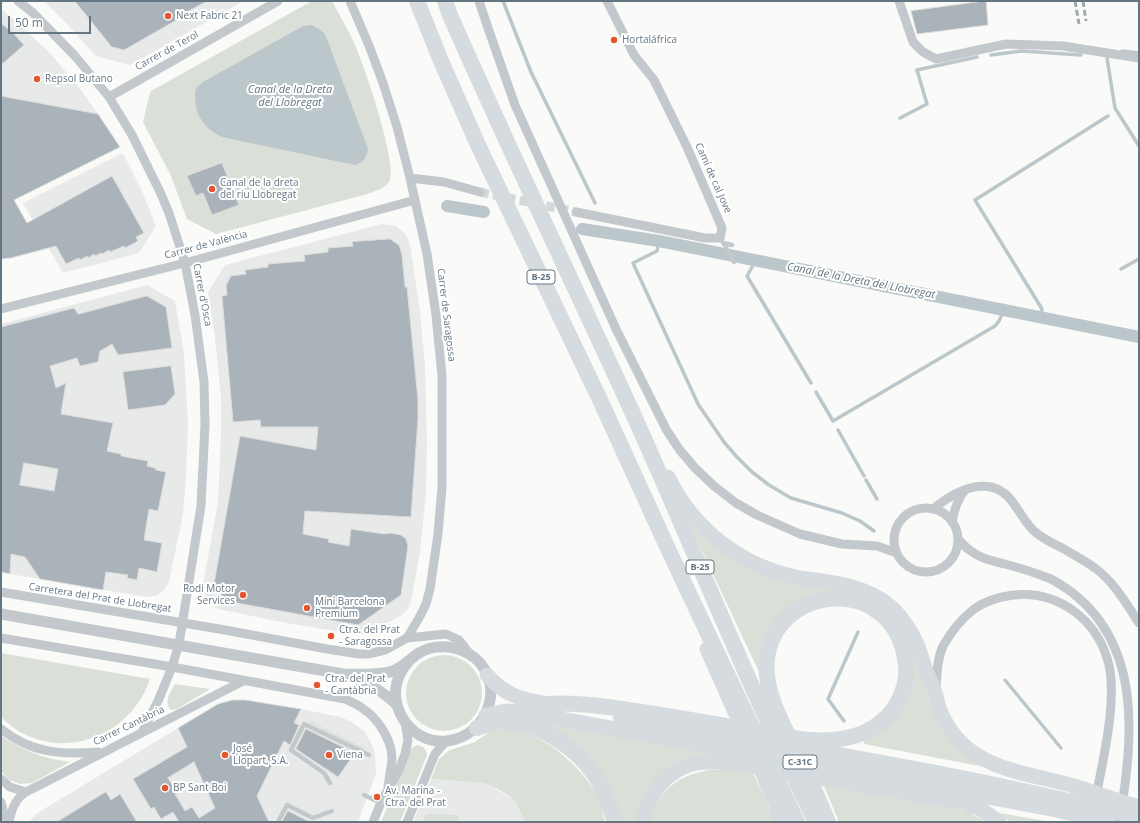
<!DOCTYPE html>
<meta charset="utf-8">
<style>
body{margin:0}
#map{position:relative;width:1140px;height:823px;overflow:hidden;background:#fafaf8;font-family:"Open Sans",sans-serif}
canvas{display:block}
.frame{position:absolute;inset:0;border:2px solid #657683;pointer-events:none}
.scale{position:absolute;left:8px;top:16px;width:83px;height:18px;box-sizing:border-box;border:2px solid #657683;border-top:0;padding-left:5px;font-size:12px;line-height:14px;white-space:nowrap;color:#657683;-webkit-text-stroke:3px #fff;paint-order:stroke}
</style>
<div id="map">
<canvas width="1140" height="823"></canvas>
<div class="frame"></div>
<div class="scale">50 m</div>
</div>
<script>
const ctx = document.querySelector('canvas').getContext('2d');
ctx.lineJoin = 'round';
function fillPath(path, color) { ctx.fillStyle = color; ctx.fill(path, 'evenodd'); }
function trace(path, color, width, dash) { ctx.strokeStyle = color; ctx.lineWidth = width; ctx.lineCap = dash ? 'butt' : 'round'; ctx.setLineDash(dash || []); ctx.stroke(path); }
function write(font, color, halo, rows, align = 'center') {
  ctx.font = font + ' "Open Sans",sans-serif'; ctx.lineWidth = 4; ctx.setLineDash([]); ctx.textBaseline = 'middle'; ctx.strokeStyle = halo; ctx.fillStyle = color; for (const [text, x, y, turn = 0] of rows) {
    ctx.save(); ctx.translate(x, y); ctx.rotate((+turn || 0) * Math.PI / 180); ctx.textAlign = isNaN(turn) ? turn : align; if (halo) ctx.strokeText(text, 0, 0); ctx.fillText(text, 0, 0); ctx.restore();
  }
}
fillPath(new Path2D(`
 M 44,1 L 244,1 L 130,65 L 96,56 L 66,23 Z
 M 1,9 L 22,27 L 50,53 L 81,90 L 98,114 L 1,96 Z
 M 123,153 L 141,189 L 156,226 L 139,253 L 63,273 L 23,203 Z
 M 382,224 L 396,226 L 405,233 L 410,244 L 420,311 L 425,366 L 427,444 L 426,493 L 420,552 L 411,602 L 407,610 L 402,615 L 370,632 L 360,635 L 286,623 L 218,609 L 212,605 L 207,600 L 205,596 L 203,585 L 218,502 L 221,434 L 221,398 L 215,338 L 208,292 L 225,265 Z
 M 147,285 L 175,301 L 184,353 L 188,424 L 186,479 L 183,514 L 169,582 L 163,591 L 156,596 L 146,597 L 10,574 L 12,532 L 24,463 L 51,467 L 66,386 L 1,417 L 1,324 Z
 M 301,709 L 341,717 L 353,723 L 365,732 L 373,747 L 375,755 L 376,774 L 358,822 L 269,822 L 257,796 Z
 M 178,728 L 215,808 L 191,822 L 30,822 L 32,818 L 39,812 Z
 M 431,779 L 484,783 L 491,786 L 511,798 L 518,805 L 525,822 L 413,822 Z`), '#e8e9e9');
fillPath(new Path2D(`
 M 312,1 L 332,1 C 338,13 345,24 351,36 C 362,58 397,160 390,180 C 386,189 372,192 364,195 L 216,234 L 187,219 L 171,176 L 143,122 L 150,93 L 151,91 Z
 M 692,524 L 701,534 L 835,591 L 835,592 L 801,601 L 788,609 L 777,620 L 759,672 L 690,525 Z
 M 912,652 L 913,652 L 929,698 L 985,767 L 864,744 L 864,739 L 912,672 Z
 M 1,653 L 150,679 C 129,742 49,766 1,717 Z
 M406 693a38 38 0 1 1 76 0a38 38 0 1 1-76 0Z
 M 175,684 L 210,689 L 177,709 L 171,710 C 163,702 171,692 175,684 Z
 M 523,719 L 747,759 L 679,763 L 636,822 L 620,822 L 606,787 Z
 M 311,722 L 364,748 L 364,750 L 310,723 Z
 M 492,730 C 503,730 514,729 525,733 C 552,741 584,771 598,796 C 602,803 603,814 605,822 L 525,822 C 522,816 520,809 517,804 C 509,794 495,787 484,783 L 431,779 L 439,759 L 450,750 L 475,742 Z
 M 1,736 C 22,750 44,759 70,762 L 32,783 L 20,784 L 8,779 L 2,772 Z
 M 418,745 C 424,747 426,749 427,755 L 400,822 L 381,822 L 410,751 L 413,747 Z
 M 710,770 L 735,770 L 753,773 L 766,800 L 773,822 L 649,822 C 659,791 677,775 710,770 Z
 M 824,786 L 968,811 L 985,822 L 839,822 Z
 M 1000,813 L 1051,822 L 1010,822 Z
 M 426,814 L 456,815 L 459,817 L 457,822 L 423,822 Z`), '#dadfd7');
fillPath(new Path2D(`
 M 311,25 L 319,29 L 325,34 L 368,149 C 366,158 364,162 355,165 L 222,137 C 202,128 192,110 196,88 L 203,82 L 303,26 Z`), '#bbc7cb');
trace(new Path2D(`
 M 503,1 L 531,72 L 595,203
 M 1122,51 L 1139,53
 M 1108,53 L 1107,58 L 1115,108 L 1139,146
 M 991,55 L 1021,51 L 1081,55
 M 900,118 L 927,104 L 917,70 L 977,57
 M 598,227 L 598,231
 M 659,241 L 657,251 L 633,263 L 698,404 L 724,442 L 736,456 L 752,472 L 769,485 L 791,498 L 842,513 L 860,521 L 874,531
 M 756,260 L 747,276 L 811,383
 M 1121,269 L 1139,259
 M 1040,317 L 1042,309 L 975,200 L 1108,116
 M 816,392 L 833,421 L 995,326 L 999,321 L 1004,310
 M 838,430 L 864,476
 M 866,480 L 877,499
 M 1005,680 L 1061,748
 M 844,721 L 828,699 L 858,632`), '#bbc7cb', 3.5);
trace(new Path2D(`
 M 447,206 L 484,212
 M 582,229 L 659,241 L 1139,337`), '#bbc7cb', 12);
const building = new Path2D(`
 M 75,1 L 207,1 L 185,13 L 182,17 L 124,50 L 112,47 Z
 M 986,1 L 988,25 L 917,34 L 911,11 Z
 M 1,23 L 14,34 L 24,45 L 1,65 Z
 M 1,96 L 98,114 L 120,147 L 14,200 L 27,223 L 112,176 L 144,233 L 136,237 L 138,241 L 125,248 L 124,246 L 110,252 L 109,250 L 102,254 L 101,253 L 95,256 L 94,254 L 88,258 L 87,256 L 80,260 L 79,258 L 66,264 L 56,246 L 11,258 L 1,259 Z
 M 222,163 L 239,205 L 212,215 L 203,193 L 196,196 L 187,176 Z
 M 390,239 L 399,245 L 402,255 L 405,287 L 407,287 L 418,400 L 418,419 L 411,517 L 305,511 L 303,534 L 329,539 L 328,542 L 349,546 L 351,529 L 384,534 L 391,533 L 401,535 L 406,539 L 408,546 L 401,595 L 358,625 L 226,601 L 214,584 L 240,436 L 316,450 L 318,427 L 261,427 L 260,420 L 233,422 L 222,296 L 227,295 L 226,285 L 231,276 L 246,274 L 245,270 L 268,267 L 268,264 L 305,261 L 304,255 L 328,252 L 328,248 L 353,246 L 352,242 Z
 M 147,296 L 166,307 L 172,348 L 118,355 L 112,344 L 100,351 L 98,362 L 80,366 L 77,358 L 50,366 L 56,388 L 66,383 L 61,414 L 113,423 L 107,451 L 121,454 L 121,456 L 148,461 L 147,466 L 155,468 L 156,470 L 166,472 L 158,511 L 149,509 L 144,540 L 162,543 L 157,572 L 139,568 L 137,580 L 127,578 L 128,575 L 106,572 L 103,590 L 40,579 L 25,557 L 11,554 L 10,574 L 1,572 L 1,327 L 74,308 L 78,314 ZM 24,463 L 58,469 L 54,491 L 20,485 Z
 M 171,366 L 175,394 L 165,405 L 128,410 L 123,372 Z
 M 233,700 L 245,700 L 301,709 L 294,723 L 299,725 L 290,745 L 284,741 L 257,796 L 269,822 L 179,822 L 173,812 L 161,819 L 154,807 L 151,809 L 133,779 L 187,747 L 178,728 L 218,704 ZM 194,762 L 215,808 L 199,818 L 192,807 L 185,811 L 175,794 L 177,793 L 168,778 Z
 M 306,729 L 355,753 L 338,777 L 296,749 Z
 M 106,792 L 111,800 L 120,794 L 137,822 L 57,822 Z
 M 288,811 L 310,822 L 282,822 Z`);
fillPath(building, '#aab3b9');
trace(building, '#dcdcda', 1);
trace(new Path2D(`
 M 480,192 L 576,212`), '#d5d9db', 9, [9, 4.5]);
trace(new Path2D(`
 M 723,243 L 732,245
 M 724,244 L 734,262
 M 330,783 L 324,773 L 291,750 L 304,724 L 369,755
 M 364,795 L 381,803
 M 278,822 L 287,805 L 313,818 L 332,811`), '#c3c8cc', 4.5);
trace(new Path2D(`
 M 18,1 L 32,12 L 75,56 L 109,97 L 132,135 L 161,194 L 169,213 L 185,263 L 195,315 L 204,382 L 205,425 L 201,506 L 179,644 L 172,667 L 158,701 L 142,732
 M 350,1 L 370,48 L 383,83 L 397,127 L 410,178 L 427,254 L 436,315 L 442,376 L 442,487 L 438,534 L 430,589 L 426,604 L 419,618 L 407,638
 M 479,1 L 488,28 L 515,105 L 616,329 L 666,429 L 679,449 L 695,468 L 714,486 L 736,503 L 757,515 L 800,534 L 842,544 L 877,546 L 897,553
 M 899,1 L 913,42 L 923,52 L 936,59 L 1006,44 L 1063,46 L 1139,58
 M 109,97 L 278,1
 M 410,178 L 444,182 L 480,192
 M 576,212 L 705,238 L 720,238 L 722,228 L 687,147 L 654,80 L 634,55 L 607,1
 M 1,309 L 185,263 L 415,200
 M894 540a32 32 0 1 1 64 0a32 32 0 1 1-64 0Z
 M 933,509 C 949,496 970,483 991,487 C 1013,492 1018,515 1033,530 C 1042,539 1053,543 1064,549 C 1074,555 1085,561 1095,568 C 1114,582 1126,603 1139,623
 M 952,522 C 954,510 957,500 965,490
 M 958,539 C 962,543 966,548 971,551 C 981,559 993,561 1005,564 C 1020,568 1036,573 1051,579 C 1140,627 1137,726 1119,822
 M 1,592 L 225,630 L 327,649 L 359,654 L 368,654 L 385,650 L 407,638 L 446,634 L 459,640 L 469,653
 M 1,638 L 172,667 L 345,699 C 351,702 357,704 362,708 C 378,718 392,740 392,759 C 391,769 389,778 388,787
 M 936,688 C 937,674 937,659 943,646 C 951,632 961,619 974,609 C 985,601 999,597 1013,595 C 1059,590 1098,620 1109,665 C 1117,703 1103,759 1096,797
 M 1,729 C 31,753 61,755 98,752
 M 1,779 L 10,787 L 26,792
 M 1,802 L 6,822
 M 9,822 C 11,811 16,798 26,792 L 243,681
 M 373,822 L 382,800 L 398,772 L 405,754 L 408,740 L 405,722
 M 407,822 L 435,754 L 445,742`), '#c3c8cc', 9);
trace(new Path2D(`
 M 1,614 L 343,674 C 357,674 382,676 395,670 C 404,666 411,658 419,653 C 434,644 454,645 469,654 C 508,677 491,736 447,741 C 415,745 389,712 397,682 C 399,674 404,667 409,661
 M 351,677 C 371,685 381,690 397,705`), '#c3c8cc', 11);
trace(new Path2D(`
 M 668,477 C 694,530 742,567 800,578 C 828,582 856,584 880,599 C 897,609 909,627 917,644 C 921,653 923,664 927,673 C 930,680 933,686 935,693 C 937,698 938,703 939,708 C 943,718 949,729 956,737 C 985,772 1035,774 1074,786 C 1096,793 1117,801 1139,807
 M 707,649 L 747,739
 M 487,675 C 509,700 528,700 559,706
 M 486,715 L 506,711 L 521,712 L 910,782 L 1056,810 L 1107,822
 M 620,716 C 794,747 969,774 1139,818
 M 758,762 L 776,805 L 780,822
 M 965,803 L 979,808 L 999,822
 M 643,822 C 647,795 668,769 696,763 C 710,761 725,762 739,764 L 959,802`), '#d6dbdf', 15);
trace(new Path2D(`
 M 417,1 L 441,61 L 478,145 L 601,402 L 669,551 L 797,822
 M 445,1 L 450,15 C 509,150 573,282 634,416 C 695,551 749,689 816,822
 M 547,704 C 580,702 610,707 642,712 C 681,718 720,725 759,732 C 776,734 793,739 810,740 C 834,742 862,738 881,722 C 897,710 908,686 906,666 C 897,566 758,584 767,676 C 770,702 784,726 795,750 C 807,774 818,797 828,822
 M 477,728 C 487,724 497,721 507,722 C 540,723 576,748 594,774 C 604,788 610,806 615,822`), '#d6dbdf', 16);
trace(new Path2D(`
 M 1075,1 L 1079,24
 M 1083,1 L 1086,21`), '#a2aab0', 3, [6, 3]);
for (const [x, y, r, color] of [
 [168,16,4,"#e4572e"],
 [614,40,4,"#e4572e"],
 [37,79,4,"#e4572e"],
 [212,189,4,"#e4572e"],
 [243,595,4,"#e4572e"],
 [307,608,4,"#e4572e"],
 [331,636,4,"#e4572e"],
 [317,685,4,"#e4572e"],
 [225,755,4,"#e4572e"],
 [329,755,4,"#e4572e"],
 [165,788,4,"#e4572e"],
 [377,797,4,"#e4572e"]
]) { const dot = new Path2D(); dot.arc(x, y, r, 0, 2 * Math.PI); ctx.fillStyle = color; ctx.fill(dot); trace(dot, '#fff', 1.5); }
for (const [x, y, w] of [
 [541,277,28],
 [700,567,28],
 [800,762,34]
]) { const box = new Path2D(); box.roundRect(x - w / 2, y - 7, w, 14, 3); ctx.fillStyle = '#fff'; ctx.fill(box); trace(box, '#657683', 1); }
write('bold 9px', '#657683', null, [
 ["B-25",541,277],
 ["B-25",700,567],
 ["C-31C",800,762]
]);
write('10px', '#657683', '#fff', [
 ["Next Fabric 21",176,16],
 ["Hortaláfrica",622,40],
 ["Repsol Butano",45,79],
 ["Canal de la dreta",220,183],
 ["del riu Llobregat",220,195],
 ["Rodi Motor",235,589,"right"],
 ["Services",235,601,"right"],
 ["Mini Barcelona",315,602],
 ["Premium",315,614],
 ["Ctra. del Prat",339,630],
 ["- Saragossa",339,642],
 ["Ctra. del Prat",325,679],
 ["- Cantàbria",325,691],
 ["José",233,749],
 ["Llopart, S.A.",233,761],
 ["Viena",337,755],
 ["BP Sant Boi",173,788],
 ["Av. Marina -",385,791],
 ["Ctra. del Prat",385,803]
], 'left');
write('10px', '#657683', '#fff', [
 ["Carrer de Terol",167,51,-29],
 ["Camí de cal Jove",713,178,66],
 ["Carrer de València",206,245,-15],
 ["Carrer d'Osca",202,295,79],
 ["Carrer de Saragossa",446,315,83],
 ["Carretera del Prat de Llobregat",100,598,9],
 ["Carrer Cantàbria",129,726,-26]
]);
write('italic 11px', '#60757c', '#fff', [
 ["Canal de la Dreta",290,90],
 ["del Llobregat",290,103],
 ["Canal de la Dreta del Llobregat",861,281,11]
]);
</script>
